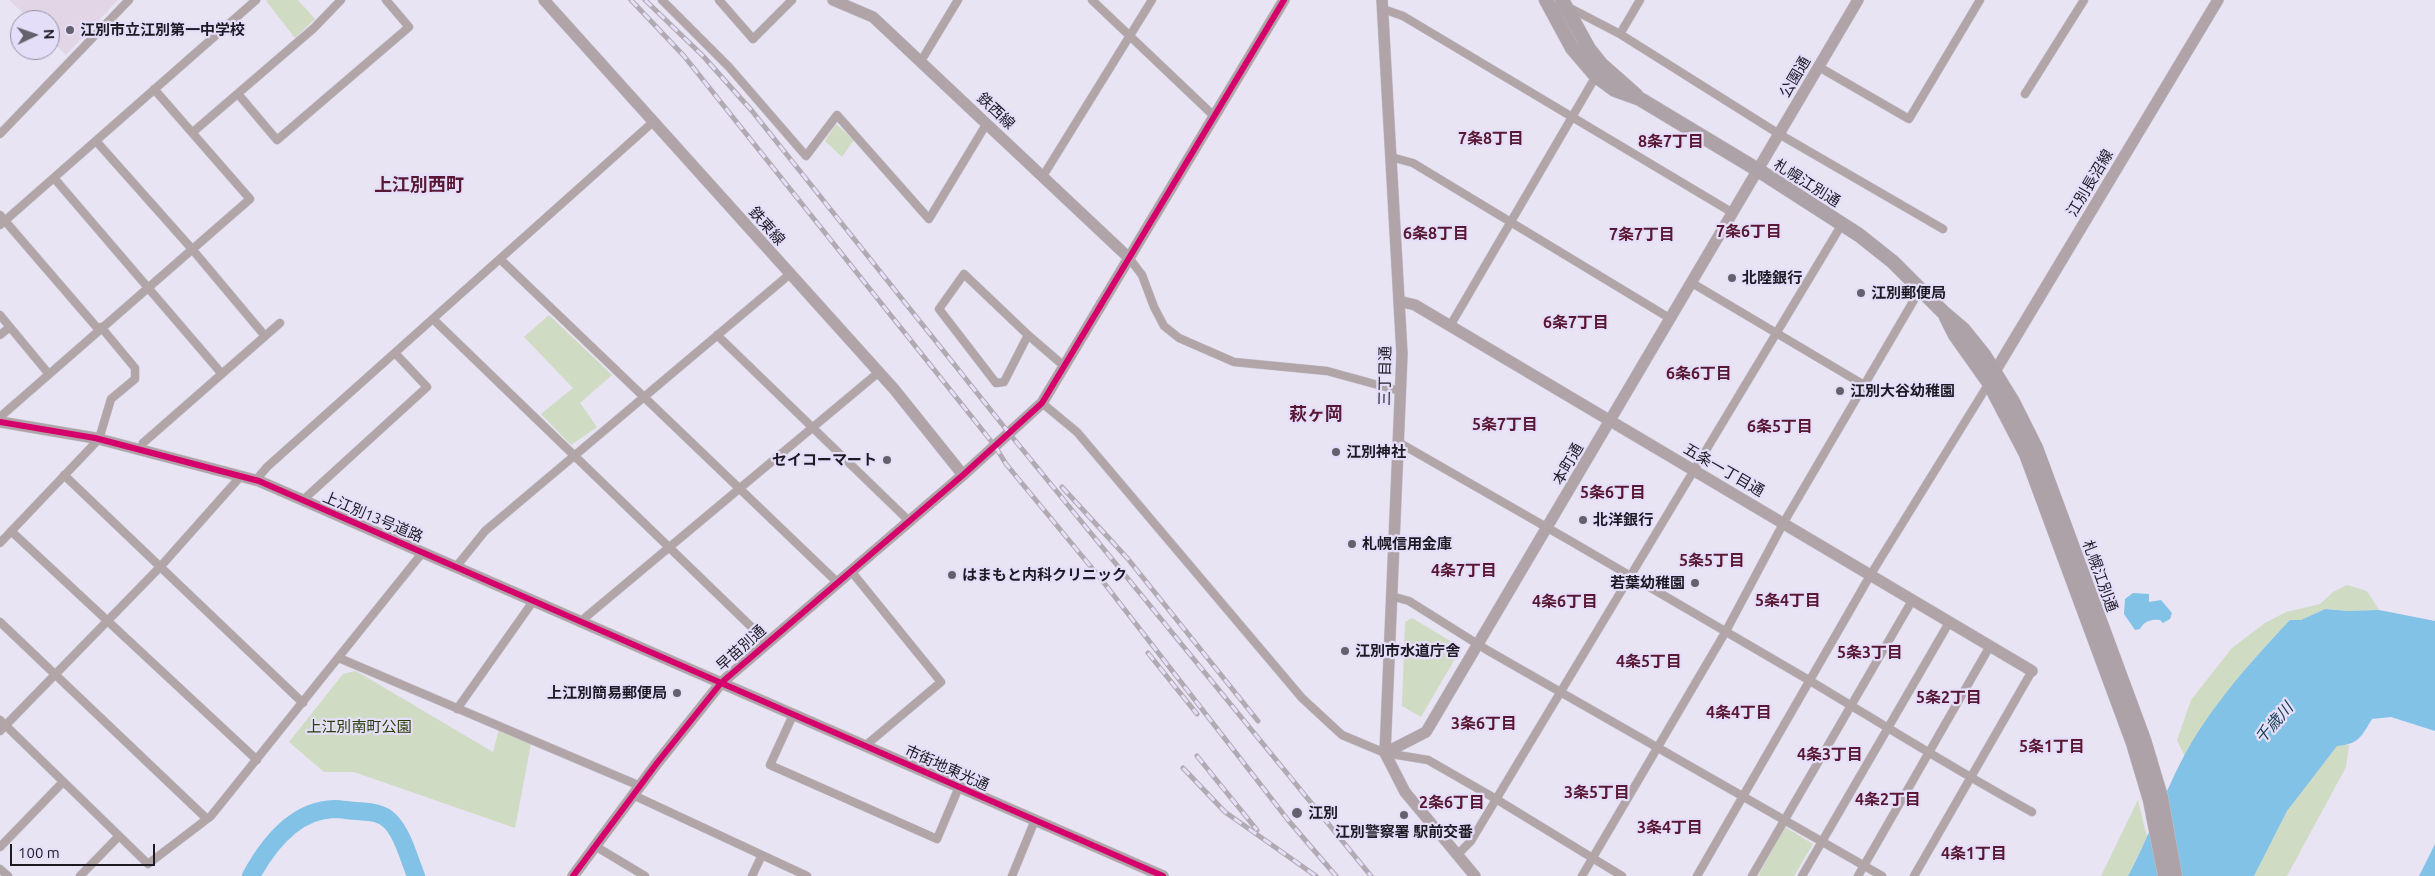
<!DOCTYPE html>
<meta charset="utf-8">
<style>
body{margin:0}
#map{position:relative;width:2435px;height:876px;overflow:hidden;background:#e8e4f3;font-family:Ubuntu,sans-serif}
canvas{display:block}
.north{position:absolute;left:10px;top:10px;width:50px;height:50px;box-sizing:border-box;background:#e5def9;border:1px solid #9590a4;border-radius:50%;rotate:87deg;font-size:14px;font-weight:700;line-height:20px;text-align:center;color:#1d1a24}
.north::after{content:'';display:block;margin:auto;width:18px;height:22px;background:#64616c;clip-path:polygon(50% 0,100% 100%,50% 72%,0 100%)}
.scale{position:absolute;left:10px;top:844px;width:145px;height:22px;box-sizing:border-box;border:2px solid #1d1a24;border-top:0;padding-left:6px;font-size:15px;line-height:18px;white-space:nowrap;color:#1d1a24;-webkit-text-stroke:4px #e5def9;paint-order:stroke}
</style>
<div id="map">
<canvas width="2435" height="876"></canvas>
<div class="north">N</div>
<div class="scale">100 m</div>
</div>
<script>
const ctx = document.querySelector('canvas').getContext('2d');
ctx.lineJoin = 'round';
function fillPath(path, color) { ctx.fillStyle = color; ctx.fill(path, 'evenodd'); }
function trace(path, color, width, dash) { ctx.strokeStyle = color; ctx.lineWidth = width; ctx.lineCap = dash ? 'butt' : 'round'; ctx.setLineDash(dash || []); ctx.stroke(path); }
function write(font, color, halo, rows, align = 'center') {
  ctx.font = font + ' Ubuntu,"Noto Sans JP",sans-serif'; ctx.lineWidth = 4.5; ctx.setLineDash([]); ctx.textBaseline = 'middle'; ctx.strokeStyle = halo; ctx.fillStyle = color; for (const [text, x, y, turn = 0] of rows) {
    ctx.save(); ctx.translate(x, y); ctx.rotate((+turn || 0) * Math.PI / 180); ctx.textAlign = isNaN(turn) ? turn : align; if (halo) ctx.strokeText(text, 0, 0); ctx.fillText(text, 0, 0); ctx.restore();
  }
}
fillPath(new Path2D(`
 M 9,0 L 118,0 L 66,55 L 50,40 L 50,20 L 30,20 Z`), '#e2d6e6');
fillPath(new Path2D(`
 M 268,0 L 298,0 L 315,19 L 295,38 L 266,1 Z
 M 836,124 L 854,140 L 842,157 L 825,141 Z
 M 549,315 L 612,375 L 580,403 L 597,427 L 571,445 L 541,414 L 573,388 L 524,337 Z
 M 2347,585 L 2367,591 L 2379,610 L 2348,611 L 2325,609 L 2301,620 L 2290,620 C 2250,662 2212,706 2185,757 L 2177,740 L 2191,700 L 2232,648 L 2265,623 L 2286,612 L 2320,604 L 2333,592 Z
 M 1412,618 L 1457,645 L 1459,652 L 1421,717 L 1402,706 L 1405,622 Z
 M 356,671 L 493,752 L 499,729 L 531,744 L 515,828 L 354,772 L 324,772 L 289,742 L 343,674 Z
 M 2337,745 L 2349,745 L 2346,767 L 2287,876 L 2254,876 L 2287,811 Z
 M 2138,800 L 2147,837 L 2128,876 L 2101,876 Z
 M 1785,827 L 1813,844 L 1794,876 L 1758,876 Z`), '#cfdbc3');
fillPath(new Path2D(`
 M 2133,593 L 2149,594 L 2149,602 L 2161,600 L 2172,613 L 2170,619 L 2163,623 L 2160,620 C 2152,619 2144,621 2140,629 L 2135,630 L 2124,614 L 2125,599 Z
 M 2325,609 L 2348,611 L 2379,610 L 2435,621 L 2435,731 L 2391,717 L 2372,719 C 2361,737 2359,744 2337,746 L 2287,811 L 2254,876 L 2128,876 C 2154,828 2170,774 2200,729 C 2226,689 2258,654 2290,620 L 2301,620 Z
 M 2435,844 L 2435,876 L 2419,876 Z`), '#81c2e6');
trace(new Path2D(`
 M 251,876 C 268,845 295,810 334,809 C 342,809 350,811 357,811 C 369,812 381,812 390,821 C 403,834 409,859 416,876`), '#81c2e6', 18);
const street = new Path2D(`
 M 662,0 L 729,67 L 806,156 L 837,115 L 929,219 L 987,123
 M 719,0 L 753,39 L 792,0
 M 1092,0 L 1214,116
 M 1568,7 L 1620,34 L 1779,134 L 1943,229
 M 1383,9 L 1403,16 L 1733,213
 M 1620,34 L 1640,0
 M 921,61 L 958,0
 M 1819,67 L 1909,119 L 1980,0
 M 238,94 L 277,140 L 409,27 L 386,0
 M 2025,94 L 2084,0
 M 193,132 L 314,28 L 341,0
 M 0,134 L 129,0
 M 96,141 L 192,249 L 265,336
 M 1391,157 L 1413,163 L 1671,319
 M 1043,176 L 1152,0
 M 54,178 L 222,374
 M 0,215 L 99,330
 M 0,225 L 256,0
 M 1129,258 L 1142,275 L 1154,307 L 1164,326 L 1179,338 L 1234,362 L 1327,371 L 1400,391
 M 500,259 L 837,582
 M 1692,283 L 1864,385
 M 0,315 L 48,373
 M 433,319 L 767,642
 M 1450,326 L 1596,76
 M 0,335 L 10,327
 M 717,335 L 909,521
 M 1028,335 L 1004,382 L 996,383 L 939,309 L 964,274 L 1028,335 L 1064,366
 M 1042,403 L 1077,432 L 1302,698 L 1342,735 L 1385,753 L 1428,760 L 1496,799 L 1622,876
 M 0,417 L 250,199 L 154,89
 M 1398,442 C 1535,520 1671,599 1807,679 C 1882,724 1955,770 2032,812
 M 140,450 L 143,443 L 280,323
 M 64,475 L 303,703
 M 256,480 L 267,467 L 653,122
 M 303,500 L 427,387 L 395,353
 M 11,531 L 257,760
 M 0,543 L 99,439 L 111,399 L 135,379 L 135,368 L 101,327
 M 456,567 L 485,531 L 790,274
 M 851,571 L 941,682 L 865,746
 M 1391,596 L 1409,601 L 1487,650 L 1882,876
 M 581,621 L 879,372
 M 0,622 L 207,819
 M 339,658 L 640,786
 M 457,709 L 534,600
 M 793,715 L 770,765 L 937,839 L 959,787
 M 0,720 L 148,864 L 211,816 L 423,552
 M 0,731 L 161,566 L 241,476
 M 633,795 L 807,876
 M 595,846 L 645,876
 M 0,847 L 63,782
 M 1457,855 L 1471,841 L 1842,224
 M 0,869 L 8,876
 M 80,876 L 119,836
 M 752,876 L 762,855
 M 1012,876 L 1035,820
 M 1582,876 L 1726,631 L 1784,522 L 1921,288
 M 1697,876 L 1871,574 L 1989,383
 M 1752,876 L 1913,599
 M 1802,876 L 1950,621
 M 1858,876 L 1990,646
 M 1914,876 L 2032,671`);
const secondary = new Path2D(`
 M 544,0 L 894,389 L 963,475
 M 833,0 L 873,17 L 1129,258
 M 1382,0 L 1402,354 L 1385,753 L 1405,792 L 1475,876
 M 1399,301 L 1415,305 L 2032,671
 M 1991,378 L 2218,0
 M 0,422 L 95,438 L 259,481 L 1163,876
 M 1385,753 L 1426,732 L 1858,0
 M 573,876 L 657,763 L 721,683 L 963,475 L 1042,403 L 1284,0`);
const highway = new Path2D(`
 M 1546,0 L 1572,48 L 1596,76 L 1615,90 L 1640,99 L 1758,170 L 1859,235 L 1893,262 L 1943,312 L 1963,329 L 1984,355 L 2013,402 L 2036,448 L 2144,740 L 2161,797 L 2175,876
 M 1562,0 L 1589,49 L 1601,64 L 1636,95
 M 1946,317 L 1955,335 L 1989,383 L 2026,454 L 2133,743 L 2150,800 L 2165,876`);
trace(street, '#c4c1cc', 9);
trace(secondary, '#c4c1cc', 12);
trace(highway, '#c4c1cc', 15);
trace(street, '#b1a5a8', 8);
trace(secondary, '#b0a4a8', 11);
trace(highway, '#ada2a7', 14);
const rail = new Path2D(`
 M 631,0 L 684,56 L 995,446 L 1006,464 L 1101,579 L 1288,820 L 1336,876
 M 645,0 L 703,56 L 752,111 L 1009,433 L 1371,876
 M 1062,487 L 1128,559 L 1258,721
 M 1148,653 L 1197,714
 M 1197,756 L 1257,830
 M 1183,768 L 1225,812 L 1316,876`);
trace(rail, '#b2aab2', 5);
trace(rail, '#e5def9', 3, [9]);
trace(new Path2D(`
 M 0,422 L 95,438 L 259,481 L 1163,876
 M 573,876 L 657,763 L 721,683 L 963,475 L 1042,403 L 1284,0`), '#d6006c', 6);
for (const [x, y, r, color] of [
 [70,30,5,"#64616c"],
 [1732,278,5,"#64616c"],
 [1861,293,5,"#64616c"],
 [1840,391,5,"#64616c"],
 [1336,452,5,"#64616c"],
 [887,460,5,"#64616c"],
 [1583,520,5,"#64616c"],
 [1352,544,5,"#64616c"],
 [952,575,5,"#64616c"],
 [1695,583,5,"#64616c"],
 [1345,651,5,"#64616c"],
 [677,693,5,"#64616c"],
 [1297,813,6,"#64616c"],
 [1404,815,5,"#64616c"]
]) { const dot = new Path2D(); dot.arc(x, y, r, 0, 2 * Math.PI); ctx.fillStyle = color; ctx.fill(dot); trace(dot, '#e5def9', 2); }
write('bold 15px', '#1d1a24', '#e5def9', [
 ["江別市立江別第一中学校",80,30],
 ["北陸銀行",1742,278],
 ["江別郵便局",1871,293],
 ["江別大谷幼稚園",1850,391],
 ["江別神社",1346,452],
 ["セイコーマート",877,460,"right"],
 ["北洋銀行",1593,520],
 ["札幌信用金庫",1362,544],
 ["はまもと内科クリニック",962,575],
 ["若葉幼稚園",1685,583,"right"],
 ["江別市水道庁舎",1355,651],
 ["上江別簡易郵便局",667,693,"right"],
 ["江別",1308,813],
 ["江別警察署 駅前交番",1404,832,"center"]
], 'left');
write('15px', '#1d1a24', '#e5def9', [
 ["公園通",1795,77,-59],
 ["鉄西線",996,111,43],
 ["札幌江別通",1807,183,32],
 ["江別長沼線",2090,183,-59],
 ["鉄東線",767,226,48],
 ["三丁目通",1385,376,-89],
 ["本町通",1568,464,-60],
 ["五条一丁目通",1724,470,30],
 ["上江別13号道路",373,517,23],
 ["札幌江別通",2100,576,70],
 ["早苗別通",741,648,-42],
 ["市街地東光通",947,768,24]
]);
write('15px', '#293e03', '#e5def9', [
 ["上江別南町公園",359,727]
]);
write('bold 16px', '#581733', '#e5def9', [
 ["7条8丁目",1491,139],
 ["8条7丁目",1671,142],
 ["7条6丁目",1749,232],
 ["6条8丁目",1436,234],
 ["7条7丁目",1642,235],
 ["6条7丁目",1576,323],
 ["6条6丁目",1699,374],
 ["5条7丁目",1505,425],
 ["6条5丁目",1780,427],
 ["5条6丁目",1613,493],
 ["5条5丁目",1712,561],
 ["4条7丁目",1464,571],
 ["5条4丁目",1788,601],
 ["4条6丁目",1565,602],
 ["5条3丁目",1870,653],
 ["4条5丁目",1649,662],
 ["5条2丁目",1949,698],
 ["4条4丁目",1739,713],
 ["3条6丁目",1484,724],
 ["5条1丁目",2052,747],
 ["4条3丁目",1830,755],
 ["3条5丁目",1597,793],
 ["4条2丁目",1888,800],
 ["2条6丁目",1452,803],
 ["3条4丁目",1670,828],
 ["4条1丁目",1974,854]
]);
write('italic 16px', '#174053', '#e5def9', [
 ["千歳川",2274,723,-49]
]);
write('bold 18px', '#581733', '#e5def9', [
 ["上江別西町",419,185],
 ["萩ヶ岡",1316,414]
]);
</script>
